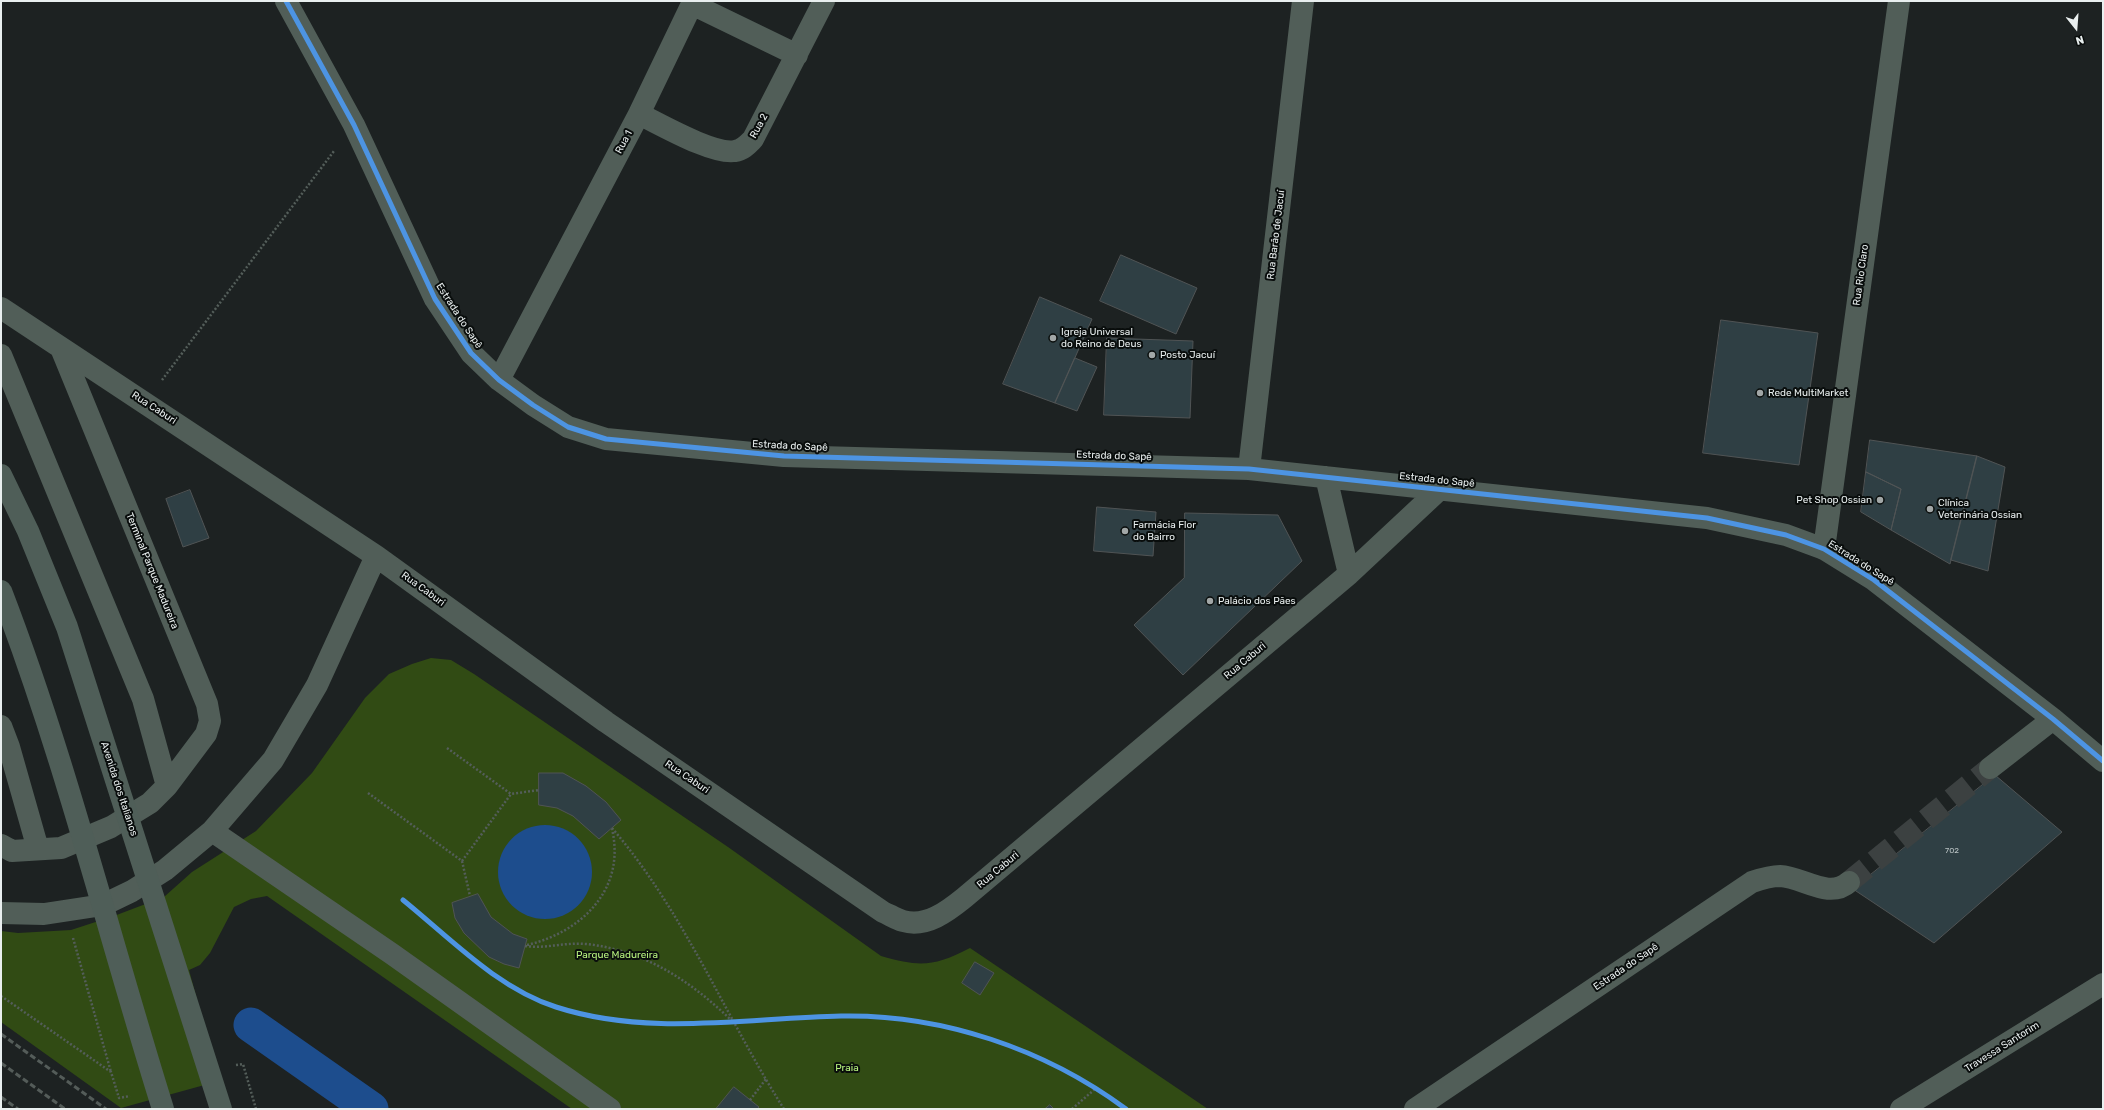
<!DOCTYPE html>
<meta charset="utf-8">
<style>
body{margin:0}
#map{position:relative;width:2104px;height:1110px;overflow:hidden;background:#1d2222;font-family:Rubik,sans-serif}
canvas{display:block}
.frame{position:absolute;inset:0;border:2px solid #e9efef;pointer-events:none}
.north{position:absolute;left:2056px;top:8px;width:40px;height:40px;-webkit-text-stroke:3px #090d0c;paint-order:stroke;rotate:163deg;font-size:11px;font-weight:700;line-height:16px;text-align:center;color:#e9efef}
.north::after{content:'';display:block;margin:auto;width:14px;height:18px;background:#e9efef;clip-path:polygon(50% 0,100% 100%,50% 72%,0 100%)}
</style>
<div id="map">
<canvas width="2104" height="1110"></canvas>
<div class="frame"></div>
<div class="north">N</div>
</div>
<script>
const ctx = document.querySelector('canvas').getContext('2d');
ctx.lineJoin = 'round';
function fillPath(path, color) { ctx.fillStyle = color; ctx.fill(path, 'evenodd'); }
function trace(path, color, width, dash) { ctx.strokeStyle = color; ctx.lineWidth = width; ctx.lineCap = dash ? 'butt' : 'round'; ctx.setLineDash(dash || []); ctx.stroke(path); }
function write(font, color, halo, rows, align = 'center') {
  ctx.font = font + ' Rubik,sans-serif'; ctx.lineWidth = 4; ctx.setLineDash([]); ctx.textBaseline = 'middle'; ctx.strokeStyle = halo; ctx.fillStyle = color; for (const [text, x, y, turn = 0] of rows) {
    ctx.save(); ctx.translate(x, y); ctx.rotate((+turn || 0) * Math.PI / 180); ctx.textAlign = isNaN(turn) ? turn : align; if (halo) ctx.strokeText(text, 0, 0); ctx.fillText(text, 0, 0); ctx.restore();
  }
}
fillPath(new Path2D(`
 M 431,658 L 451,660 L 474,674 L 728,847 L 881,956 C 920,967 933,967 970,948 L 1208,1109 L 572,1109 L 267,896 L 251,899 L 234,907 L 210,953 L 200,965 L 189,970 L 219,1081 L 121,1108 L 1,1022 L 1,931 L 18,933 L 71,930 L 114,916 L 164,897 L 192,872 L 256,831 L 312,773 L 365,698 L 389,674 L 412,664 Z`), '#314b14');
fillPath(new Path2D(`
 M498 872a47 47 0 1 1 94 0a47 47 0 1 1-94 0Z`), '#1d4d8d');
trace(new Path2D(`
 M 251,1025 L 371,1109`), '#1d4d8d', 35);
const building = new Path2D(`
 M 1121,255 L 1197,288 L 1176,334 L 1100,301 Z
 M 1040,297 L 1092,319 L 1055,403 L 1003,384 Z
 M 1721,320 L 1818,333 L 1799,465 L 1703,453 Z
 M 1107,338 L 1193,341 L 1190,418 L 1104,415 Z
 M 1075,358 L 1097,367 L 1077,411 L 1055,403 Z
 M 1870,440 L 1977,456 L 1950,564 L 1891,530 L 1901,489 L 1866,472 Z
 M 1977,456 L 2005,467 L 1988,571 L 1951,560 Z
 M 1866,472 L 1901,489 L 1891,530 L 1861,512 Z
 M 190,490 L 209,538 L 183,547 L 166,499 Z
 M 1097,507 L 1156,512 L 1153,556 L 1094,551 Z
 M 1185,513 L 1278,515 L 1302,561 L 1183,675 L 1134,625 L 1184,578 Z
 M 539,773 L 563,773 L 586,786 L 606,802 L 621,820 L 599,839 L 573,816 L 557,808 L 539,805 Z
 M 1995,775 L 2062,832 L 1934,943 L 1853,889 Z
 M 478,894 L 491,917 L 513,934 L 527,939 L 519,968 L 504,964 L 489,957 L 464,933 L 455,918 L 452,903 Z
 M 975,962 L 994,973 L 980,995 L 962,983 Z
 M 734,1087 L 759,1107 L 757,1109 L 716,1109 Z
 M 1050,1105 L 1054,1109 L 1045,1109 Z`);
fillPath(building, '#2f3f44');
trace(building, '#505455', 1);
trace(new Path2D(`
 M 1849,882 L 1990,768`), '#3c4141', 22, [22, 11]);
trace(new Path2D(`
 M 162,380 L 334,151
 M 447,748 L 511,794 L 539,790
 M 368,793 L 462,861 L 470,896
 M 612,828 C 684,912 725,1016 784,1109
 M 462,861 L 511,794
 M 73,938 L 111,1072
 M 527,945 C 582,932 626,889 612,829
 M 525,946 C 546,949 565,942 586,944 C 644,950 691,981 732,1021
 M 1,996 L 111,1072 L 119,1098 L 130,1096
 M 236,1065 L 243,1064 L 256,1109
 M 750,1100 L 766,1079
 M 1072,1109 L 1095,1089`), '#545e5a', 2.5, [2, 2]);
trace(new Path2D(`
 M 286,1 L 354,125 L 435,299 L 471,353 L 499,380 L 533,405 L 568,427 L 606,439 L 784,456 L 1249,469 L 1707,518 L 1786,535 L 1824,549 L 1874,580 L 2053,719 L 2103,761
 M 639,114 C 660,124 713,155 735,151 C 743,150 748,144 753,139 L 824,1
 M 1,308 L 376,556 L 606,722 L 883,912 C 890,915 896,919 903,921 C 926,928 948,911 964,898 L 1349,574 L 1440,489
 M 61,348 L 207,704 L 210,721 L 206,734 L 167,786
 M 1,355 L 143,699 L 167,786 L 150,803 L 111,827 L 61,848 L 12,851 L 1,845
 M 499,380 L 639,114 L 692,4 L 797,55
 M 1249,469 L 1303,1
 M 1326,477 L 1349,574
 M 1824,549 L 1899,1
 M 1,726 L 9,747 L 38,849
 M 1990,768 L 2053,719
 M 212,831 L 392,954 L 610,1109
 M 1,913 L 44,914 L 103,905 L 132,891 L 165,870 L 212,831 L 273,760 L 317,685 L 376,556
 M 1415,1109 L 1752,882 C 1761,879 1770,876 1780,876 C 1803,877 1829,900 1849,882
 M 1901,1109 L 2103,984`), '#515e58', 22);
trace(new Path2D(`
 M 1,475 L 28,531 L 67,627 L 221,1109
 M 1,591 C 66,760 109,937 163,1109`), '#4f5e58', 22);
trace(new Path2D(`
 M 1,1034 L 106,1109
 M 1,1063 L 65,1109
 M 1,1097 L 18,1109`), '#545c59', 3, [6, 3]);
trace(new Path2D(`
 M 286,1 L 354,125 L 435,299 L 471,353 L 499,380 L 533,405 L 568,427 L 606,439 L 784,456 L 1249,469 L 1707,518 L 1786,535 L 1824,549 L 1874,580 L 2053,719 L 2103,761
 M 403,900 C 450,938 497,988 556,1007 C 649,1037 746,1018 841,1016 C 942,1014 1045,1049 1126,1109`), '#4d94e3', 5);
for (const [x, y, r, color] of [
 [1053,338,4,"#a2a7a7"],
 [1152,355,4,"#a2a7a7"],
 [1760,393,4,"#a2a7a7"],
 [1880,500,4,"#a2a7a7"],
 [1930,509,4,"#a2a7a7"],
 [1125,531,4,"#a2a7a7"],
 [1210,601,4,"#a2a7a7"]
]) { const dot = new Path2D(); dot.arc(x, y, r, 0, 2 * Math.PI); ctx.fillStyle = color; ctx.fill(dot); trace(dot, '#090d0c', 1.5); }
write('8px', '#bac3c4', null, [
 ["702",1952,851]
]);
write('10px', '#e9efef', '#090d0c', [
 ["Rua 2",759,126,-61],
 ["Rua 1",624,142,-62],
 ["Rua Barão de Jacuí",1276,235,-83],
 ["Rua Rio Claro",1861,275,-82],
 ["Estrada do Sapê",459,316,57],
 ["Rua Caburi",154,408,33],
 ["Estrada do Sapê",790,446,3],
 ["Estrada do Sapê",1114,456,2],
 ["Estrada do Sapê",1437,480,6],
 ["Estrada do Sapê",1861,563,32],
 ["Terminal Parque Madureira",152,571,68],
 ["Rua Caburi",423,589,36],
 ["Rua Caburi",1245,661,-40],
 ["Rua Caburi",687,777,34],
 ["Avenida dos Italianos",119,789,72],
 ["Rua Caburi",998,870,-40],
 ["Estrada do Sapê",1626,967,-34],
 ["Travessa Santorim",2002,1047,-32]
]);
write('10px', '#e9efef', '#090d0c', [
 ["Igreja Universal",1061,332],
 ["do Reino de Deus",1061,344],
 ["Posto Jacuí",1160,355],
 ["Rede MultiMarket",1768,393],
 ["Pet Shop Ossian",1872,500,"right"],
 ["Clínica",1938,503],
 ["Veterinária Ossian",1938,515],
 ["Farmácia Flor",1133,525],
 ["do Bairro",1133,537],
 ["Palácio dos Pães",1218,601]
], 'left');
write('10px', '#b8f37f', '#090d0c', [
 ["Parque Madureira",617,955],
 ["Praia",847,1068]
]);
</script>
